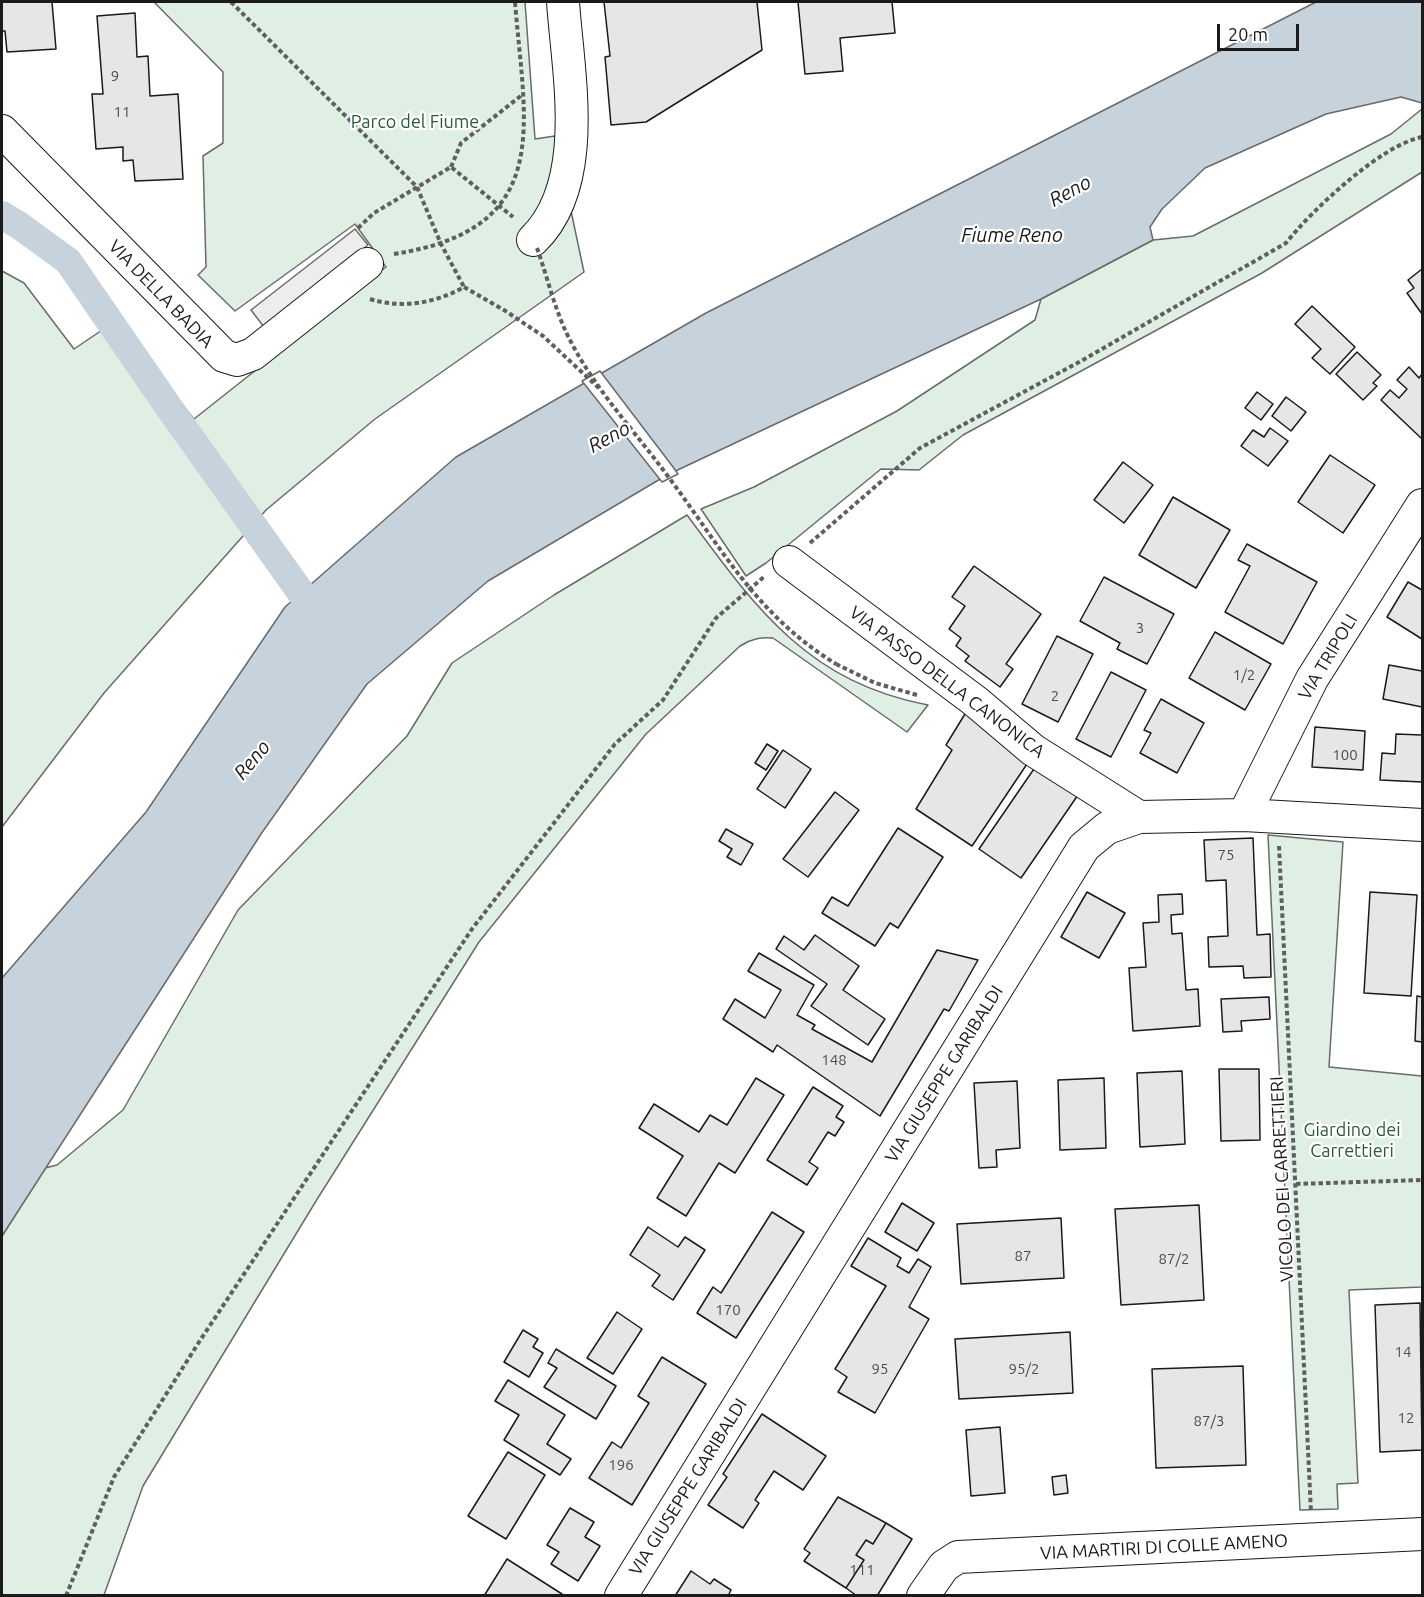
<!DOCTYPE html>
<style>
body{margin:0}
#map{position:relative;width:1424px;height:1597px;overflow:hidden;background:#fff;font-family:Ubuntu,sans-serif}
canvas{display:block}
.frame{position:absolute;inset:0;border:3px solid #1a1a1a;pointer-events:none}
.scale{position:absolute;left:1217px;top:24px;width:82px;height:27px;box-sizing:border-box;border:3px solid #1a1a1a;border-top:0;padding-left:8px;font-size:18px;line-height:21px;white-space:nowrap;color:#1a1a1a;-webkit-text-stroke:4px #fff;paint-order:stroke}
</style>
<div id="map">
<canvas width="1424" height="1597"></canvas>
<div class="frame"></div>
<div class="scale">20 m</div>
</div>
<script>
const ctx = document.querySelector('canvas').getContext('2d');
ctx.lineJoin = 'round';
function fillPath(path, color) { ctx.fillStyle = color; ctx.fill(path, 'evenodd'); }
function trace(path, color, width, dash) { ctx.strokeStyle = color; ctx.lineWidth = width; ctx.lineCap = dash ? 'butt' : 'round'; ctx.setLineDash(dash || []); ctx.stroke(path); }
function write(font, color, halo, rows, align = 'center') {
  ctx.font = font + ' Ubuntu,sans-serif'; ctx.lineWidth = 4.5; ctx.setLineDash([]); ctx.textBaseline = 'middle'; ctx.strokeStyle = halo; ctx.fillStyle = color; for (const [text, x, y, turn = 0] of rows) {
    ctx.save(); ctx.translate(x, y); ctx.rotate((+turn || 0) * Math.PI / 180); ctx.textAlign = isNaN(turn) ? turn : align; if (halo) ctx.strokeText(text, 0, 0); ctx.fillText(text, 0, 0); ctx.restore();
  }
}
const green = new Path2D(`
 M 154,2 L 525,2 L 535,139 L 555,136 L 584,272 L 375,419 L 266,510 L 104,693 L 2,827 L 2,271 L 24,283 L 74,349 L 114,322 L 194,419 L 386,267 L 355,224 L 235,311 L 198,275 L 206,267 L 203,156 L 223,143 L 223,72 Z
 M 1422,109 L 1422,172 L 1262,273 L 963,435 L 919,470 L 881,469 L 766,563 L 746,576 L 701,509 L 754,487 L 897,411 L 1035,320 L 1041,299 L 1153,240 L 1193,236 L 1391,134 Z
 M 687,515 C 755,607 807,682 928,705 L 907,732 L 773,638 C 760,637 751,639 740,646 L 646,734 L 479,942 L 316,1201 L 143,1486 L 104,1595 L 2,1595 L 2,1236 L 45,1168 L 57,1165 L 123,1110 L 238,910 L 407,736 L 452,663 L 554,595 Z
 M 1268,835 L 1343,842 L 1329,1067 L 1422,1076 L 1422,1287 L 1349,1290 L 1358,1483 L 1337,1484 L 1338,1509 L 1300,1510 Z`);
fillPath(green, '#e0efe3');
trace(green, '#6a6a6a', 1.5);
const parking = new Path2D(`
 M 355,229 L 368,245 L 264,327 L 251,310 Z`);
fillPath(parking, '#ededed');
trace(parking, '#6a6a6a', 1.5);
const water = new Path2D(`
 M 1316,2 L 1422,2 L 1422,103 L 1401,97 L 1326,114 L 1205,168 L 1162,209 L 1150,227 L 1153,240 L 1041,299 L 667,475 L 488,581 L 367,684 L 261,834 L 2,1236 L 2,978 L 146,812 L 285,607 L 456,457 L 706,313 Z`);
fillPath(water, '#c6d2dc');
trace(water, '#6a6a6a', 1.5);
const pier = new Path2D(`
 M 600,371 L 673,467 L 678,474 L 662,482 L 582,381 Z`);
fillPath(pier, '#fff');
trace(pier, '#6a6a6a', 1.5);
trace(new Path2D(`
 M 2,215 L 20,226 L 68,261 L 170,409 L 324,625`), '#c6d2dc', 28);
const building = new Path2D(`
 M 2,2 L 52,2 L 56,49 L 7,52 L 5,31 L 2,31 Z
 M 604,2 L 757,2 L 762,50 L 646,122 L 611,125 L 605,57 L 610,56 Z
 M 798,2 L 892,2 L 895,33 L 840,38 L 843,71 L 805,74 Z
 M 135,13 L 137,57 L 148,56 L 150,96 L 178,94 L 183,179 L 135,181 L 133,160 L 123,161 L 123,147 L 96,149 L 92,94 L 103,94 L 97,16 Z
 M 1422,269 L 1422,314 L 1407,293 L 1414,288 L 1408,280 Z
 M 1312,306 L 1355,347 L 1330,374 L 1312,358 L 1321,349 L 1295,324 Z
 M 1357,352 L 1381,375 L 1373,383 L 1377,386 L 1363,400 L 1336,374 Z
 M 1409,367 L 1419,378 L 1422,374 L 1422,439 L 1381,400 L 1390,390 L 1399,398 L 1407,389 L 1397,380 Z
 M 1257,392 L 1273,404 L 1261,420 L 1245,408 Z
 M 1286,397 L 1306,412 L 1291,431 L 1272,416 Z
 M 1270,428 L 1288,441 L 1268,466 L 1241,446 L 1253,430 L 1264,437 Z
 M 1330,455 L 1375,485 L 1343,533 L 1298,502 Z
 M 1123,462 L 1153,485 L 1124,523 L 1094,500 Z
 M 1173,497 L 1230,530 L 1196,588 L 1139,555 Z
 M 1247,544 L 1317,582 L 1283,644 L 1225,612 L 1250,566 L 1238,560 Z
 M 974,566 L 1041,614 L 1006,664 L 1013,669 L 1000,687 L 965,661 L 969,656 L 956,646 L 961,638 L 949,629 L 965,606 L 952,597 Z
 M 1104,577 L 1174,614 L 1147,664 L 1117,649 L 1120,643 L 1080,621 Z
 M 1408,582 L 1422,590 L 1422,639 L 1387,617 Z
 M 1215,632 L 1271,664 L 1245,710 L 1189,678 Z
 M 1057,636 L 1093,654 L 1058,722 L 1022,704 Z
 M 1389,665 L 1422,671 L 1422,707 L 1383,699 Z
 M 1111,672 L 1146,690 L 1111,757 L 1076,739 Z
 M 1161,699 L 1204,723 L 1177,773 L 1140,753 L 1151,733 L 1144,730 Z
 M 968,709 L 985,719 L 981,727 L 1029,761 L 972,846 L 916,809 L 952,750 L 946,745 Z
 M 1315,727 L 1365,731 L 1363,770 L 1312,767 Z
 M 1396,734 L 1422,735 L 1422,782 L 1380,780 L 1382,753 L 1395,754 Z
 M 767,744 L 778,751 L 766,770 L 755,763 Z
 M 783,750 L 811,769 L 785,808 L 757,789 Z
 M 1038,763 L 1080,792 L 1021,878 L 979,849 Z
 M 835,792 L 859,810 L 808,877 L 783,859 Z
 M 898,828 L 943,857 L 898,928 L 890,923 L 875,946 L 822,913 L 832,897 L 848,906 Z
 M 726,829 L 753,844 L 741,865 L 727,857 L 732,849 L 719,841 Z
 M 1253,838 L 1257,935 L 1270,934 L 1271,977 L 1244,978 L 1243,966 L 1209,967 L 1208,937 L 1228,936 L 1226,880 L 1206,881 L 1204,840 Z
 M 1087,892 L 1125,913 L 1099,958 L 1061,937 Z
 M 1370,892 L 1417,895 L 1411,996 L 1364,993 Z
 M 1182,894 L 1183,914 L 1171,915 L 1172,934 L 1182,933 L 1186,990 L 1198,989 L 1200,1026 L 1133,1031 L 1129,968 L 1146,967 L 1143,923 L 1159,922 L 1158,895 Z
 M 815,935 L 859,966 L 843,990 L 885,1019 L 868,1045 L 811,1006 L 827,984 L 776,949 L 784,936 L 804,950 Z
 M 937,950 L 978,960 L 949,1011 L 944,1009 L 880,1116 L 777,1045 L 773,1052 L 723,1019 L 735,999 L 765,1018 L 781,990 L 748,971 L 759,953 L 814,985 L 797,1015 L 815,1025 L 812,1029 L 872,1062 Z
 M 1417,996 L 1422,997 L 1422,1042 L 1415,1041 Z
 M 1269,997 L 1270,1019 L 1241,1021 L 1242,1031 L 1223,1032 L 1221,999 Z
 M 1219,1069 L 1259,1069 L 1260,1140 L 1221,1141 Z
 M 1182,1071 L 1185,1144 L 1140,1147 L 1137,1073 Z
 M 756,1078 L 784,1095 L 735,1173 L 719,1163 L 686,1216 L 657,1198 L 683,1156 L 639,1128 L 654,1104 L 699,1132 L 710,1115 L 727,1125 Z
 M 1104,1078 L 1106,1148 L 1060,1150 L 1058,1080 Z
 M 1017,1081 L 1020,1148 L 996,1150 L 997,1167 L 979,1168 L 974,1083 Z
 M 813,1087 L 843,1106 L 836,1117 L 844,1122 L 835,1136 L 828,1132 L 809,1162 L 818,1168 L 807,1185 L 767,1160 Z
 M 902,1203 L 934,1223 L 917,1251 L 885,1232 Z
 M 1199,1205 L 1204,1300 L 1121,1305 L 1115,1209 Z
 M 772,1212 L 804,1232 L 736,1338 L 697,1313 L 713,1287 L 721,1293 Z
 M 1061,1218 L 1064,1278 L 961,1284 L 957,1224 Z
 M 648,1227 L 678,1247 L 685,1237 L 705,1250 L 673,1300 L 652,1286 L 660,1275 L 630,1255 Z
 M 868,1238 L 901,1258 L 897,1266 L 909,1273 L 918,1259 L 931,1267 L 909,1307 L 929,1319 L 875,1413 L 838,1392 L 847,1377 L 835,1369 L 886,1286 L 851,1266 Z
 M 1420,1303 L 1422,1450 L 1380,1452 L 1375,1305 Z
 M 617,1312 L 642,1329 L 613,1374 L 587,1358 Z
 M 523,1330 L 538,1339 L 533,1347 L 543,1353 L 529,1377 L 504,1362 Z
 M 1070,1332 L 1073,1393 L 959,1399 L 955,1339 Z
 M 556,1349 L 616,1386 L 596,1419 L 544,1387 L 557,1368 L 548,1363 Z
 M 662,1357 L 706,1384 L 632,1505 L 589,1478 L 612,1442 L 621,1448 L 649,1403 L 638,1396 Z
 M 1243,1366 L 1246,1465 L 1156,1468 L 1152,1369 Z
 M 508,1380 L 565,1415 L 547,1444 L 571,1459 L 560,1475 L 504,1440 L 519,1415 L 495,1401 Z
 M 762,1414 L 826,1456 L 803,1490 L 774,1471 L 755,1500 L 759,1503 L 743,1528 L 708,1505 L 727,1477 L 723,1474 Z
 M 1000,1427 L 1005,1493 L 971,1496 L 966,1430 Z
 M 508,1452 L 545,1475 L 506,1539 L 468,1516 Z
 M 1066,1475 L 1068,1493 L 1054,1495 L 1052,1477 Z
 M 838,1497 L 886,1523 L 873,1544 L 866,1540 L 856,1555 L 864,1560 L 846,1588 L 804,1561 L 810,1553 L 804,1549 Z
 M 570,1508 L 594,1522 L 585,1537 L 600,1546 L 578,1581 L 551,1564 L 559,1552 L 547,1545 Z
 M 886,1523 L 912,1539 L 877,1596 L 857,1596 L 846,1588 L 864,1560 L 856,1555 L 866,1540 L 873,1544 Z
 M 507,1559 L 562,1594 L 561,1596 L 484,1596 Z
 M 691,1571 L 710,1584 L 714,1579 L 731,1590 L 728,1596 L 675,1596 Z`);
fillPath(building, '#e6e6e6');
trace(building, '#1a1a1a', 1.5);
const minor = new Path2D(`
 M 2,131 L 224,356 L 237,360 L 253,354 L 367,264
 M 533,240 C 591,184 568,74 563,2
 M 789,562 L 975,701 L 1033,750 L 1139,817
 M 1244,815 L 1312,679 L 1422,505
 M 621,1596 L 1084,847 L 1107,828 L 1139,817 L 1244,815 L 1422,825
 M 923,1596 L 944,1566 L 958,1557 L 1422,1534`);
trace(minor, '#1a1a1a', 34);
trace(new Path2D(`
 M 231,2 L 417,187 L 441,244 L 464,287
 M 451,167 L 461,143 L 522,95
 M 358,228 L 374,213 L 451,167 L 513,217
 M 394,254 C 555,229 525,127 515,2
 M 464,287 L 504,310 L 543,336 L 601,390
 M 370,299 C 402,309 436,303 464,287
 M 810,543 L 920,448 L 1081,361 L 1286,243 C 1312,210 1381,145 1422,137
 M 836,664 L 875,683 L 917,695
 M 1279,846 L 1311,1512
 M 1296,1184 L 1422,1180
 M 66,1596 L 114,1477 L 199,1342 L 472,929 L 615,744 L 663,700 L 716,618 L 765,576`), '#5f5f5f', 4, [4.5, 3]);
trace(minor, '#fff', 32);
trace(new Path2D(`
 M 537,248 C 547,276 554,307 567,334 C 592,386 633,429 667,475 C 722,548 755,614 836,664`), '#5f5f5f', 4, [4.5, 3]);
write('15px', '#4d4d4d', null, [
 ["9",115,76],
 ["11",122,112],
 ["3",1140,628],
 ["1/2",1244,675],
 ["2",1055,696],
 ["100",1345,755],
 ["75",1226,855],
 ["148",834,1060],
 ["87",1023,1256],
 ["87/2",1174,1259],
 ["170",728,1310],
 ["14",1403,1352],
 ["95",880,1369],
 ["95/2",1024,1369],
 ["12",1406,1418],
 ["87/3",1209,1421],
 ["196",621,1465],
 ["111",862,1570]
]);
write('18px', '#2b5a34', '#fff', [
 ["Parco del Fiume",415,122],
 ["Giardino dei",1352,1130],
 ["Carrettieri",1352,1151]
]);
write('18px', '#1a1a1a', '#fff', [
 ["VIA DELLA BADIA",161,294,46],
 ["VIA TRIPOLI",1328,657,-59],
 ["VIA PASSO DELLA CANONICA",947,682,37],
 ["VIA GIUSEPPE GARIBALDI",944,1074,-58],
 ["VICOLO DEI CARRETTIERI",1282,1179,-93],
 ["VIA GIUSEPPE GARIBALDI",688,1487,-58],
 ["VIA MARTIRI DI COLLE AMENO",1164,1547,-3]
]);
write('italic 20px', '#1a1a1a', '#fff', [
 ["Reno",1070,191,-28],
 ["Fiume Reno",1012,235],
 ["Reno",609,437,-28],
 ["Reno",252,760,-50]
]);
</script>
